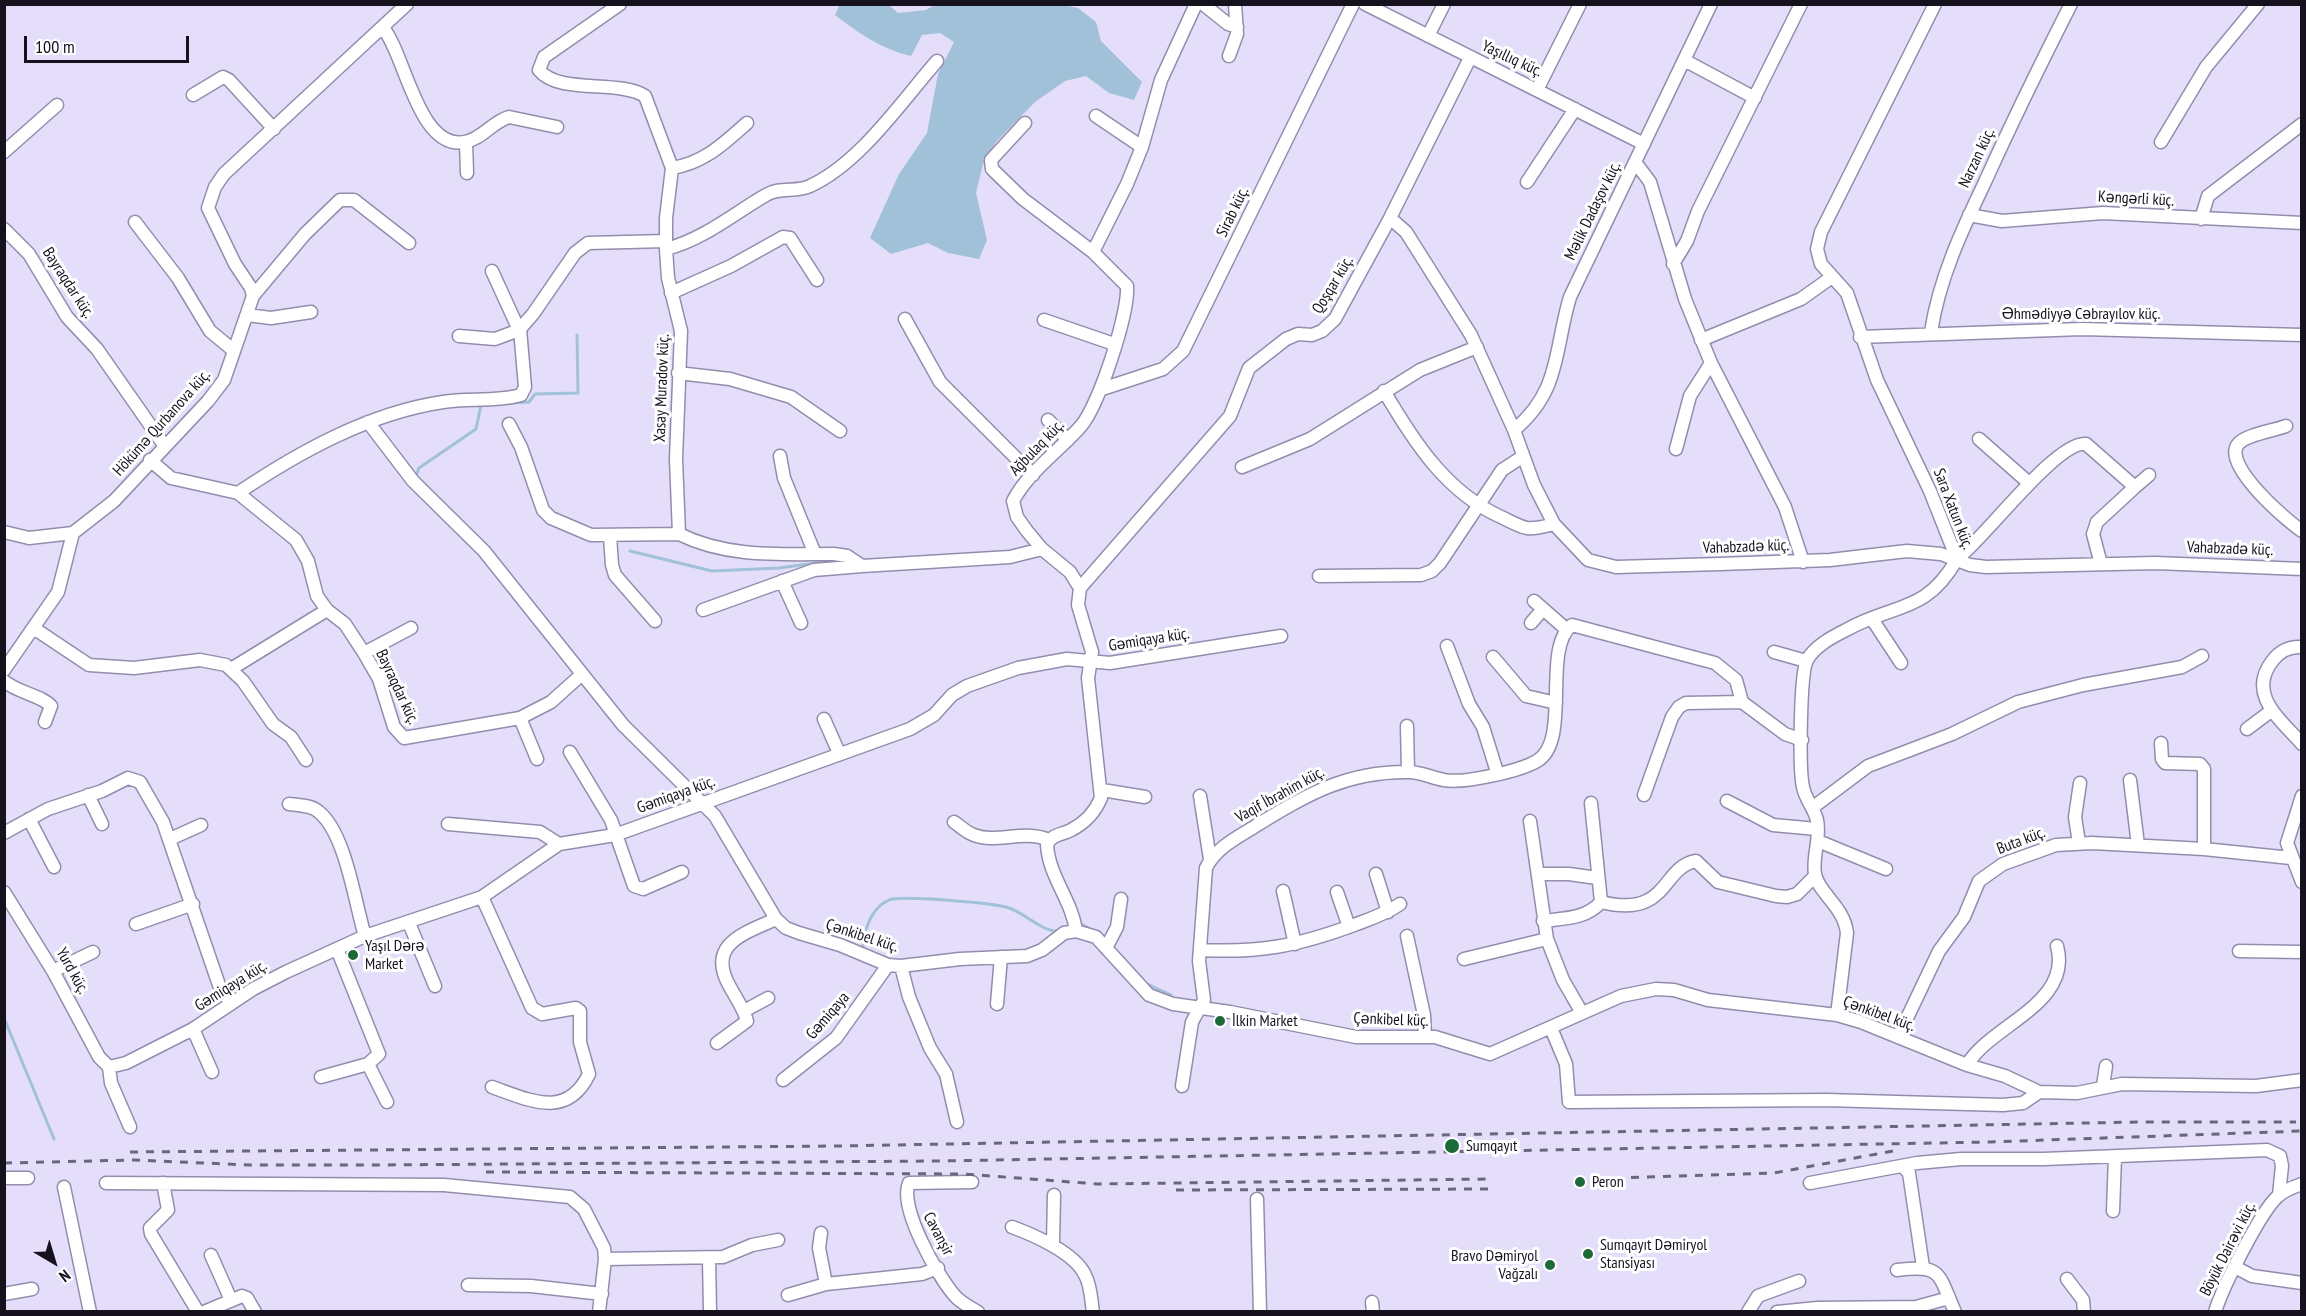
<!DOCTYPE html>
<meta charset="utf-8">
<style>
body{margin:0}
#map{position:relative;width:2306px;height:1316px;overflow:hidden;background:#e5defb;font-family:"PT Sans Narrow",sans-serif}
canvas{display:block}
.frame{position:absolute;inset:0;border:6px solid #15121e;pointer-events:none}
.north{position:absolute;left:24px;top:1232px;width:60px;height:60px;-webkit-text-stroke:4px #fff;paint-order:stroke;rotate:142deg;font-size:16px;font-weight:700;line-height:24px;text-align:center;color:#15121e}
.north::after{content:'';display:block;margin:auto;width:21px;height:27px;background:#15121e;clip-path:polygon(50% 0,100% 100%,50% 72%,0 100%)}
.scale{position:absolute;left:24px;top:36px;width:165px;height:27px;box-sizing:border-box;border:3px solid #15121e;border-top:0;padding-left:8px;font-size:18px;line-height:21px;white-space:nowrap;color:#15121e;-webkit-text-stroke:4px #fff;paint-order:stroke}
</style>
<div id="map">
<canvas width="2306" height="1316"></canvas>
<div class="frame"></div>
<div class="north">N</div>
<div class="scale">100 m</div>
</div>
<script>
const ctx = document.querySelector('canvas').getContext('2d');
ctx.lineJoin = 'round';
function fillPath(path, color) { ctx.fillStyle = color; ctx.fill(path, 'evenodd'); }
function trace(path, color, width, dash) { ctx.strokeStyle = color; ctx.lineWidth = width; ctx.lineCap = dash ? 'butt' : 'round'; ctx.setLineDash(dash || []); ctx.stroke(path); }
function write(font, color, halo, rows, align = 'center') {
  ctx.font = font + ' "PT Sans Narrow",sans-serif'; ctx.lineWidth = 6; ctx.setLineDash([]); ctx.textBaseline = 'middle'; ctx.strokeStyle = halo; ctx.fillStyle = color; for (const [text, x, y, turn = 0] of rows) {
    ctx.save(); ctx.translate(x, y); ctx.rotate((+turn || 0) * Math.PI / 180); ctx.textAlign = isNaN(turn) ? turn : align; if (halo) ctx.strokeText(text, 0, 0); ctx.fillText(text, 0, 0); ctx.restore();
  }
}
fillPath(new Path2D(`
 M 840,4 L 889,5 L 898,13 L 926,10 L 936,4 L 1063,5 L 1078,8 L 1096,22 L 1101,41 L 1142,82 L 1134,100 L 1109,93 L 1086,76 L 1065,81 L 1035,102 L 996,142 L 983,164 L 976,193 L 987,240 L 979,259 L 948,253 L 928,243 L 891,254 L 870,238 L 899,174 L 927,133 L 938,74 L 954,42 L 940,33 L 922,35 L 911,56 C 881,49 860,34 835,15 Z`), '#a0c1d7');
trace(new Path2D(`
 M 509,403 L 529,402 L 535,394 L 578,393 L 577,335
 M 416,476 L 419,468 L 476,429 L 481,405
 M 630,551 L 712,571 L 779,568 L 831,561
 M 1081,924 L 1098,933
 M 863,946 C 865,928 871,908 889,900 C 900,895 995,903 1009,908 C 1025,913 1042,932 1058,931
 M 1147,984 L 1171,995
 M 4,1018 L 54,1139`), '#a0c1d7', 3);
const street = new Path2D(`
 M 620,4 L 544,57 L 539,70 C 559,95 618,79 645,96 L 672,168 L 666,218 L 666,249 L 668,278 L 681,331 L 676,459 L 679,534 C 727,558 781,554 834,554 L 847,556 L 862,566 L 1010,557 L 1042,549
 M 1203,4 L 1228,24 L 1237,27
 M 1365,4 L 1644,144
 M 383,28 C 405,53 418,151 465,142 C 482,139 492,122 509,117 L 557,127
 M 1428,36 L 1444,4
 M 1229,56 L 1237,34 L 1235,4
 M 1684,60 L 1755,98
 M 1537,90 L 1580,4
 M 193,95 L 223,77 L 229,80 L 274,129
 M 1096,116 L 1142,147
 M 1025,123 L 991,160 L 992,169 L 1023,199 L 1093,252
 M 466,142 L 467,173
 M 2161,142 L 2206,67 L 2258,4
 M 4,152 L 57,105
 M 1635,162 L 1650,182 L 1685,299 L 1711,363 L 1785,507 L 1803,562
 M 672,168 C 704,163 723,144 747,123
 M 1527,182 L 1575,109
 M 1969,215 L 2002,221 L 2103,213 L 2302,223
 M 1390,218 L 1406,232 L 1471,335 L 1514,430 L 1534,485 L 1554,524 L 1588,560 L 1616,567 L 1720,564 L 1830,560 L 1907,551 L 1941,554 L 1970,565 L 1986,567 L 2156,563 L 2302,569
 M 2201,219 L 2208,196 L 2302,124
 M 135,222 L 178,278 L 210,331 L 233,350
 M 4,229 L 29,254 L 67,317 L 97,349 L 164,445
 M 666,249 C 704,239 733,214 766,195 C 780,186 796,193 810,186 C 860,163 901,102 937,61
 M 1673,264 L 1687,241 L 1698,211 L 1801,4
 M 492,271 L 519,330
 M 671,293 L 731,266 L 783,237 L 790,238 L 817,280
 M 253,296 L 305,234 L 340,200 L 354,200 L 409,243
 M 247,315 L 271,318 L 311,312
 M 905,319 L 940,382 L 1033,475
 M 1044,320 L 1114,344
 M 1931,332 C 1939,279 1962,230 1985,182 C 2012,122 2041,63 2071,4
 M 459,336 L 495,339 L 519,330 L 533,314 L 575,253 L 588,243 L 666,241
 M 1860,337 L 2082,329 L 2302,335
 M 1701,340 L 1801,299 L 1832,277
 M 678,373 L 730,379 L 791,397 L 840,431
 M 1102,389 L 1163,369 L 1183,351 L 1353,4
 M 1384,391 C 1414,442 1446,492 1501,517 C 1510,521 1518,526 1527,528 C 1536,529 1546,526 1554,524
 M 1048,420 L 1068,440
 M 368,422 L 413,481 L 484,551 L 623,725 L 715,816 L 776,919 L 786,928 L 799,933 L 840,945 L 888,965 L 901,966 L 960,959 L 1027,956 L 1042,950 L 1064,933 L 1076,931 L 1096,937 L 1149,995 L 1173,1004 L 1230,1012 L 1356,1037 L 1435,1037 L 1490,1054 L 1621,996 L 1656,989 L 1674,990 L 1708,1000 L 1837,1015 L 1861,1022 L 1967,1065 L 2005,1076 L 2039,1092 L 2077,1093 L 2122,1084 L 2256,1086 L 2302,1080
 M 509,424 L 521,447 L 543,510 L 551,518 L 591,535 L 679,534
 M 2286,426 C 2273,431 2248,434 2239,443 C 2219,463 2287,521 2302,531
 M 1514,430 C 1561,391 1554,350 1570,297 L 1711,4
 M 1979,439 L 2029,483
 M 1676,449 L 1690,396 L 1711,363
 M 780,456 L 784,478 L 815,554
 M 150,460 L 171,478 L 238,493 L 296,540 L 308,561 L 317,596 L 327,610 L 345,624 L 364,653 L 379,679 L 394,727 L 404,738 L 520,718 L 551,702 L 581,675
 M 1242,467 L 1310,439 L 1420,370 L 1477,347
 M 2135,487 L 2149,475
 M 238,493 C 299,452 369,413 443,402 C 468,398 496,402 521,395 L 525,387 L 520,329
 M 4,532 L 29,538 L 73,533
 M 610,536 L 612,565 L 615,575 L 655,621
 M 1957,559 C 1984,539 2057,440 2086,444 L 2135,487 L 2097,522 L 2093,534 L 2101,564
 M 1319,576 L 1421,575 L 1432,571 L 1440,563 L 1502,470 L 1522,457
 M 782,581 L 801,623
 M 1080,588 L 1230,416 L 1249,368 L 1286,339 L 1298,334 L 1312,335 L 1322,331 L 1335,319 L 1390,218 L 1470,58
 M 1534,601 L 1566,629
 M 703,610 L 814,570 L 862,566
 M 1872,619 L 1901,663
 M 1531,623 L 1543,609
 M 35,629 L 89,665 L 134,668 L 200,660 L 226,665 L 243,681 L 273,724 L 291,737 L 306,760
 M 1447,646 L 1469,704 L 1483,727 L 1497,772
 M 2302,647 C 2289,646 2280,651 2273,660 C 2246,694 2280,719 2302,744
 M 1774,652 L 1806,661
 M 364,653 L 411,628
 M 1493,657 L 1526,696 L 1556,703
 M 231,669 L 327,610
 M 4,670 L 58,592 L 73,533 L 114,501 L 208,401 L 224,380 L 253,296 L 251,288 L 235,264 L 208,208 L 215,187 L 224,174 L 407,4
 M 4,681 C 18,693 41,695 51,706 L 45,722
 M 520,718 L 537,759
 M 824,719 L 839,753
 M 1407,726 L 1408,772
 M 2247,729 L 2271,711
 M 2161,743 L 2162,759 L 2165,763 L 2200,764 L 2204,769 L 2204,849
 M 570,752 L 611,820 L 634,886 L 643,889 L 682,872
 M 2130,780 L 2138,845
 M 1102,790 L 1145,797
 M 88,795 L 102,824
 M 1644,795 L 1672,717 L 1679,707 L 1686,703 L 1742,702
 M 1200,796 L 1210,859
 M 2302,796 L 2287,843 L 2302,882
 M 1727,801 L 1773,825 L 1817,829
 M 1591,803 L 1601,902 C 1669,919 1661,867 1696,861 L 1718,882 L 1776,896 L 1787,897 L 1797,894 L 1815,876
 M 289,804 C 298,805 312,805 319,812 C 346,834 355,904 365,936
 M 1812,808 L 1868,766 L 1952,734 L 2018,702 L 2083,685 L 2182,667 L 2202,656
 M 29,819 L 54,867
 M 1530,821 L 1547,939 L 1563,980 L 1582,1013
 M 954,822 C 960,826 967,833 974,835 C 997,844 1022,829 1049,840
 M 448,824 L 540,832 L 559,844
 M 4,833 L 48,809 L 102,791 L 128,778 L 140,782 L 163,822 L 219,985 L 231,1004
 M 170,839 L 201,825
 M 1818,841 L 1886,869
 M 2079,843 L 2075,817 L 2080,783
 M 1376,874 L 1388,912
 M 1538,874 L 1569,874 L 1597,878
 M 1283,891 L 1295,944
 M 4,892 L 53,971 L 99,1057 L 109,1067
 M 1337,892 L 1349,927
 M 482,897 L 532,1008 L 542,1014 L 576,1008 L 580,1011 L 580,1042 L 589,1074 C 567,1120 529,1100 492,1087
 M 1543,921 C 1565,918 1586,919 1601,902
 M 409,923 L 435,986
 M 136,924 L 193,904
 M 1076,931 C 1072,900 1049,877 1047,845 C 1051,834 1062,835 1071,830 C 1085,823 1095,812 1101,798 L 1088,678 L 1092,652 L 1078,605 L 1080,588 L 1070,572 L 1042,549 L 1027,531 L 1017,517 L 1013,501 C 1028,472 1060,450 1081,426 C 1099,405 1129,313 1127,286 L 1093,252 L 1127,184 L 1142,147 L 1161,80 L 1196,4
 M 1407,936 L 1424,1015 L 1425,1036
 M 1106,948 L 1117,927 L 1121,899
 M 1200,950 C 1260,953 1297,946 1354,925 C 1370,919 1386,914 1400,904
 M 2239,951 L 2302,952
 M 1464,959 L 1547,939
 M 901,966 L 909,997 L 930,1048 L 946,1074 L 957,1122
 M 53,971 L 93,952
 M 997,1004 L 1001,957
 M 744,1011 L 768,998
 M 1837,1015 L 1847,933 C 1844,906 1818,893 1815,874 C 1812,857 1821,838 1817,820 C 1814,808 1805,799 1803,787 C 1799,770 1800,674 1807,660 C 1815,646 1832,637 1846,630 C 1894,603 1926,614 1957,559 L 1930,491 L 1877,380 L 1847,293 L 1821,264 L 1817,249 L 1821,232 L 1935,4
 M 1551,1028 L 1566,1064 L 1569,1102 L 1826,1100 L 2003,1105 L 2023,1103 L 2039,1092
 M 193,1029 L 212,1072
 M 1898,1037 L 1939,951 L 1964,917 L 1979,881 L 2003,864 L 2056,845 L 2092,843 L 2204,849 L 2291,858
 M 717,1043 L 747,1021 C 744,1009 736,998 730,987 C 706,945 742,934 776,919
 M 368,1064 L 387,1102
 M 1967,1065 C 1990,1025 2073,1004 2057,946
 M 109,1067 L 126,1063 L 193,1029 L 253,989 L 286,972 L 365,936 L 482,897 L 559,844 L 615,835 L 910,729 L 934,715 L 952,695 L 967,686 L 1018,668 L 1067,659 L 1110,663 L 1281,636
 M 109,1067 L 111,1083 L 130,1127
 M 321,1077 L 368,1064 L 379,1054 L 337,949
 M 783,1080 L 836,1038 L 888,965
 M 1182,1086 L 1192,1022 L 1204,1000 L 1199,961 L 1206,868 C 1216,847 1239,837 1257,825 C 1308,794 1347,771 1409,772 C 1421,772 1432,778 1444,780 C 1463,784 1520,771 1537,761 C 1572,741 1541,648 1572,625 L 1715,663 L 1736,680 L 1742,702 L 1785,734 L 1802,740
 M 2103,1086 L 2106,1066
 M 1902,1166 L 1909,1173 L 1923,1267
 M 4,1178 L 28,1178
 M 972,1182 L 909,1183 C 898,1207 938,1277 955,1296 C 961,1303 970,1307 978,1312
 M 106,1183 L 444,1185 L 570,1197 L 584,1209 L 604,1248 L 605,1259 L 599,1312
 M 163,1183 L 168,1210 L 150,1228 L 151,1234 L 198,1312
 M 1810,1183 L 1917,1163 L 1961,1159 L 2044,1159 L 2267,1150 L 2280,1156 L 2282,1166 L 2279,1195
 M 64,1187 L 90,1312
 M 1257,1199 L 1260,1312
 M 2113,1211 L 2115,1157
 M 1012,1227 C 1034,1235 1075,1253 1085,1275 C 1091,1285 1091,1300 1093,1312
 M 821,1233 L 819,1248 L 826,1284
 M 1053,1244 L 1054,1195
 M 211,1255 L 231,1300
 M 709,1258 L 710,1311
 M 605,1259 L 723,1257 L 752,1245 L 778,1240
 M 2235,1267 L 2252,1276 L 2302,1283
 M 1897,1270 C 1943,1264 1938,1274 1955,1312
 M 2067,1279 L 2083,1300 L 2084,1312
 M 468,1285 L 531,1286 L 602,1294
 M 4,1294 L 32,1289
 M 788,1295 L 826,1284 L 922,1274 L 938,1268
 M 1372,1302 L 1373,1312
 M 204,1312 L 242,1296 L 247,1298 L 255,1312
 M 1748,1312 L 1758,1296 L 1799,1281
 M 1777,1312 L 1817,1308 L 1916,1307 L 1949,1298
 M 2215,1312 C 2222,1288 2260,1213 2277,1197 C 2283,1191 2293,1187 2302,1184`);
trace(street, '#948cac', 15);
trace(street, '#fff', 12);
trace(new Path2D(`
 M 130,1152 L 839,1146 L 2140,1122 L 2296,1122
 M 4,1163 L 134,1160 L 250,1165 L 372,1165 L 940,1161 L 1990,1142 L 2302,1131
 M 486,1172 L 964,1174 L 1098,1184 L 1489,1179
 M 1615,1178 L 1774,1173 L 1893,1151
 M 1176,1190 L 1491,1189`), '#6b677a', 3, [8, 8]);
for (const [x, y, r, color] of [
 [353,955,6,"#1d6a39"],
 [1220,1021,6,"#1d6a39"],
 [1452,1146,8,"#1d6a39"],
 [1580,1182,6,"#1d6a39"],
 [1588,1254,6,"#1d6a39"],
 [1550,1265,6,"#1d6a39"]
]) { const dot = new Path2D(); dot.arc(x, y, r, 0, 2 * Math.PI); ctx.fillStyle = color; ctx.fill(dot); trace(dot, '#fff', 2); }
write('16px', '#15121e', '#fff', [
 ["Yaşıllıq küç.",1512,59,25],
 ["Narzan küç.",1977,158,-65],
 ["Kəngərli küç.",2136,199,3],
 ["Məlik Dadaşov küç.",1593,211,-64],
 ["Sirab küç.",1233,212,-64],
 ["Bayraqdar küç.",68,283,57],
 ["Qoşqar küç.",1333,285,-59],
 ["Əhmədiyyə Cəbrayılov küç.",2081,314],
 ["Xasay Muradov küç.",662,388,-88],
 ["Hökümə Qurbanova küç.",162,423,-48],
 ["Ağbulaq küç.",1037,448,-46],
 ["Sara Xatun küç.",1953,509,69],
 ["Vahabzadə küç.",1746,547,-2],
 ["Vahabzadə küç.",2230,549,2],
 ["Gəmiqaya küç.",1149,640,-9],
 ["Bayraqdar küç.",397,687,65],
 ["Gəmiqaya küç.",676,795,-20],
 ["Vaqif İbrahim küç.",1280,795,-29],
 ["Buta küç.",2021,841,-21],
 ["Çənkibel küç.",862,936,18],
 ["Yurd küç.",72,971,61],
 ["Gəmiqaya küç.",231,986,-32],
 ["Çənkibel küç.",1879,1014,20],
 ["Gəmiqaya",828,1016,-49],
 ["Çənkibel küç.",1391,1020,2],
 ["Cavanşir",938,1234,62],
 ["Böyük Dairəvi küç.",2228,1249,-63]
]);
write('16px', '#15121e', '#fff', [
 ["Yaşıl Dərə",365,946],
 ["Market",365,964],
 ["İlkin Market",1232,1021],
 ["Sumqayıt",1466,1146],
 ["Peron",1592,1182],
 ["Sumqayıt Dəmiryol",1600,1245],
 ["Stansiyası",1600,1263],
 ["Bravo Dəmiryol",1538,1256,"right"],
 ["Vağzalı",1538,1274,"right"]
], 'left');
</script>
